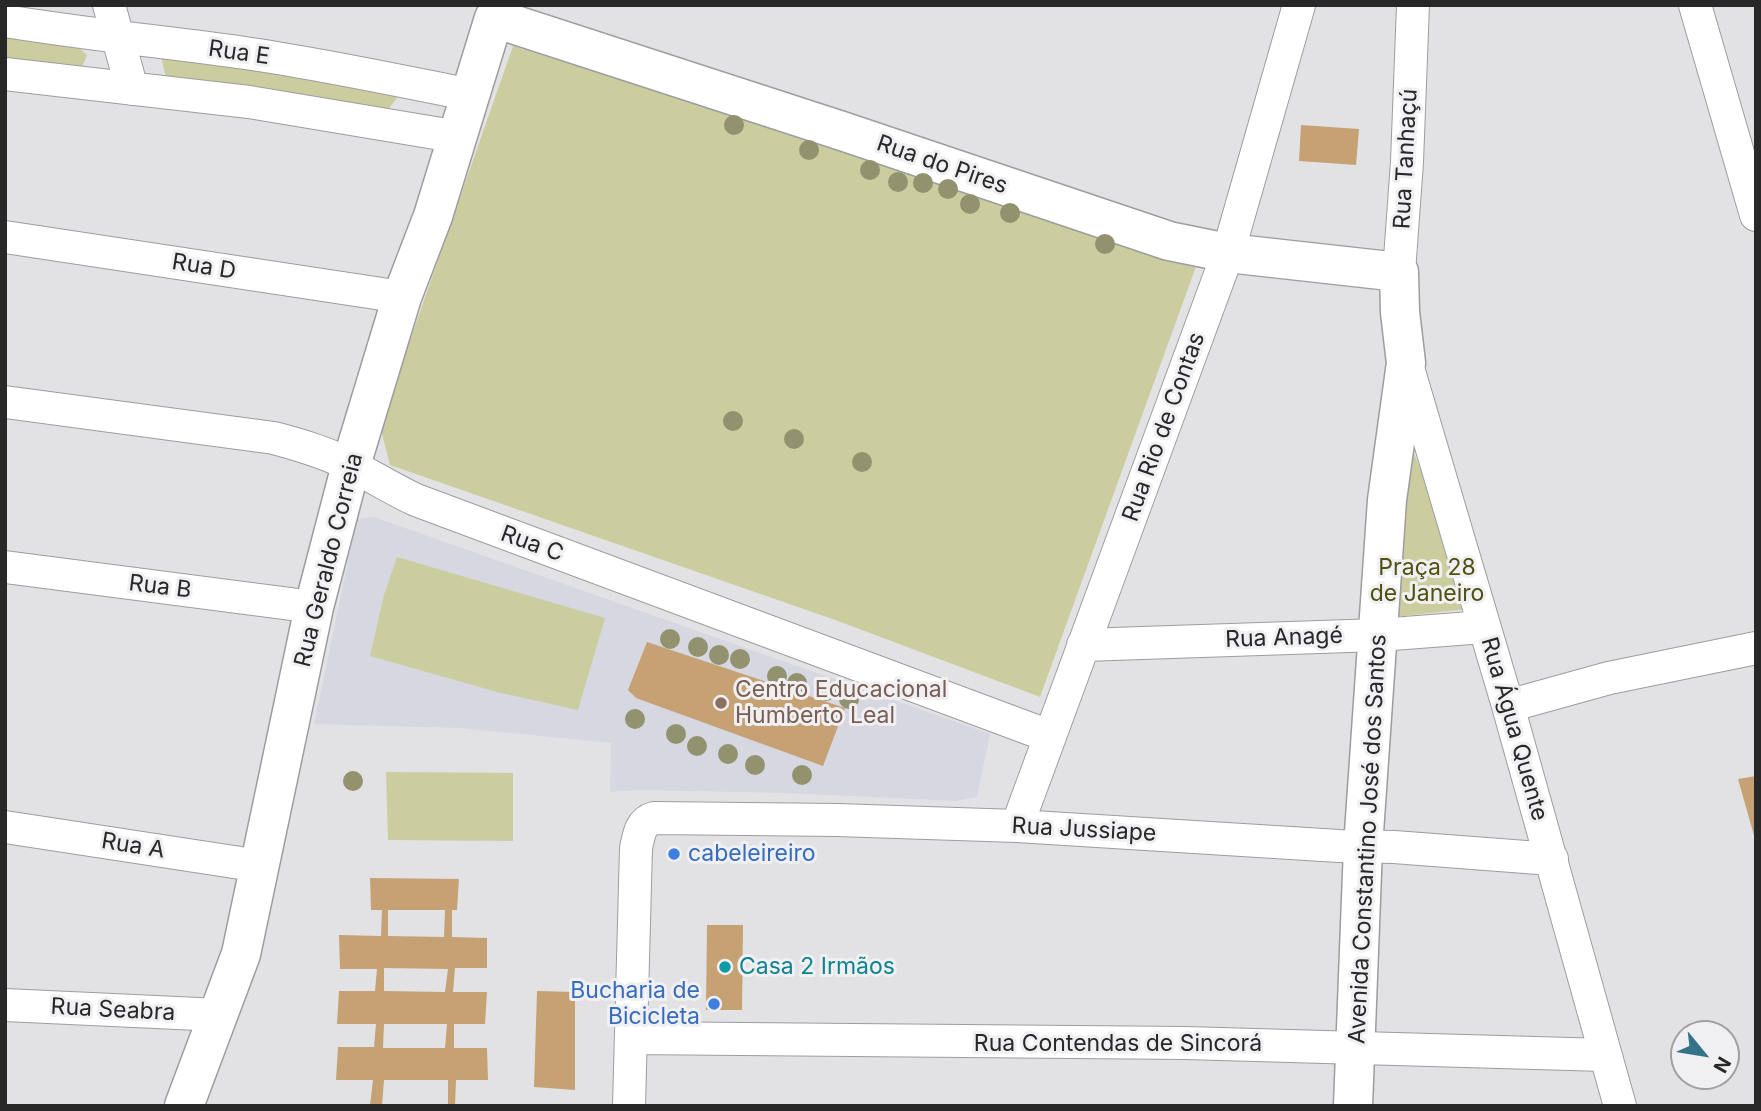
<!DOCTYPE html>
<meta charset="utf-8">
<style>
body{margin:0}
#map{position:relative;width:1761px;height:1111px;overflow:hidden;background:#e2e2e5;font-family:Inter,sans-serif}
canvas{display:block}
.frame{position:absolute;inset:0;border:7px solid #282829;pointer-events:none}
.north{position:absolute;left:1670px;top:1020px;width:70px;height:70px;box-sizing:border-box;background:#f0f0f2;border:2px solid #a0a0a2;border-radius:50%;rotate:120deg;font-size:19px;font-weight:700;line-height:28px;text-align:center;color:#282829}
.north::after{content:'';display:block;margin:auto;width:24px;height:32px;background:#357389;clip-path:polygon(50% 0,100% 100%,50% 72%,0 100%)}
</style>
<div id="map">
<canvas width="1761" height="1111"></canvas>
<div class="frame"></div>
<div class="north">N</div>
</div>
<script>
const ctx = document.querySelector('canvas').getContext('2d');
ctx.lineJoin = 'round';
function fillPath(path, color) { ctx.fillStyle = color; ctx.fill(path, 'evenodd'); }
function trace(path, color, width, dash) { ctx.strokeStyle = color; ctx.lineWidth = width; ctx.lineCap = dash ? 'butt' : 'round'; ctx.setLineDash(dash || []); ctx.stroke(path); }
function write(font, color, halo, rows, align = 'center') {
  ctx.font = font + ' Inter,sans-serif'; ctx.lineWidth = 6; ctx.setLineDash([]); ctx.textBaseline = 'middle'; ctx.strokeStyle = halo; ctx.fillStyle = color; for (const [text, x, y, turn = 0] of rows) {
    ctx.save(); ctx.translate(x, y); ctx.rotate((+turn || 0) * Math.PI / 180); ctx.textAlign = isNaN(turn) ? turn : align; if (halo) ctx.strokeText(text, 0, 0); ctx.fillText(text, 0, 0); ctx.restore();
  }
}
fillPath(new Path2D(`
 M 374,517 L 990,734 L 977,797 L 956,801 L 785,793 L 639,790 L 610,792 L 611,743 L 460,728 L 314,724 L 357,519 Z`), '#d7d7e1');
fillPath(new Path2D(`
 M 5,33 L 75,44 L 87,55 L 80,72 L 5,63 Z
 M 513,46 L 1198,261 L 1040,697 L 838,621 L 390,465 L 380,426 Z
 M 161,56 L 388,87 L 397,98 L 383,116 L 166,78 Z
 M 1409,442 L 1427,484 L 1467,609 L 1393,617 Z
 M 397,557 L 605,618 L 578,710 L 497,692 L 370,656 L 384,595 Z
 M 386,772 L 513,773 L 513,841 L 388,840 Z`), '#cbcd9f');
fillPath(new Path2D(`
 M 1301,125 L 1359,129 L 1356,165 L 1299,161 Z
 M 647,642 L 845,708 L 823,766 L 636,698 L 628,690 Z
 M 1756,776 L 1756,839 L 1755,839 L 1738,779 Z
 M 370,878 L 459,879 L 457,910 L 452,910 L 452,937 L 487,938 L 487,968 L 455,968 L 453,992 L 487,992 L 485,1024 L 454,1024 L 454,1048 L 487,1048 L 488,1080 L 456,1080 L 455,1106 L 448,1106 L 448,1080 L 384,1080 L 382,1106 L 370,1106 L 373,1080 L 336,1080 L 338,1047 L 374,1047 L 376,1024 L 337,1024 L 339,991 L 375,991 L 377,969 L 340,969 L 339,935 L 381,936 L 382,910 L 371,910 ZM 388,910 L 445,910 L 444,937 L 388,936 ZM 384,968 L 448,969 L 445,992 L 384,991 ZM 384,1024 L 447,1024 L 445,1048 L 383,1048 Z
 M 707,925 L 743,925 L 742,1010 L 706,1010 Z
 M 537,991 L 575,992 L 575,1090 L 534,1087 Z`), '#c5a173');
const street = new Path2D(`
 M 109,5 L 132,89
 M 1695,5 L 1756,215
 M 5,21 C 85,34 165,42 245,53 C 321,64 396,80 471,95
 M 5,74 L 249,102 L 459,137
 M 5,237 L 402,297
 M 1399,272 L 1407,162 L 1413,5
 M 1408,368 L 1508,706 L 1620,1106
 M 5,402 L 274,438 C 300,445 328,453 352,466 C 374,477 394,490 416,500 L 1049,736
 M 5,567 L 314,607
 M 1083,645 L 1379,635 L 1484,627
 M 1508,706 L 1609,678 L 1756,648
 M 1017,826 L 1228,253 L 1299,5
 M 5,827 L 260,866
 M 5,1005 L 220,1015
 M 631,1038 L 1185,1043 L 1605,1055
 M 629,1106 L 636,848 C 639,835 640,822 654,818 L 837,820 L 1017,826 L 1339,846 L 1394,847 L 1552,859`);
const secondary = new Path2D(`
 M 184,1106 L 241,954 L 314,607 L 351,465 L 402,297 L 433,216 L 494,18 L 842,131 L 1169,241 L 1228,253 L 1399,272 L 1400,312 L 1406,363 L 1387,500 L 1363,847 L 1353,1106`);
trace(street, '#9d9d9f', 34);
trace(secondary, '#9d9d9f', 41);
trace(street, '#fff', 32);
trace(secondary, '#fff', 38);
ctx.fillStyle = '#92926f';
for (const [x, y] of [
 [734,125],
 [809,150],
 [870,170],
 [898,182],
 [923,183],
 [948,189],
 [970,204],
 [1010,213],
 [1105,244],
 [733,421],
 [794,439],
 [862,462],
 [670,639],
 [698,647],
 [719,655],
 [740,659],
 [777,676],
 [797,683],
 [826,691],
 [849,699],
 [635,719],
 [676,734],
 [697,746],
 [728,754],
 [755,765],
 [802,775],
 [353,781]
]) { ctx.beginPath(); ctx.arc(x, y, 10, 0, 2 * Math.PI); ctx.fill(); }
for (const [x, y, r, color] of [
 [721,703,7,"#8d6e63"],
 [674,854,7,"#3f7fe0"],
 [725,967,7,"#0f9aa8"],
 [714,1004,7,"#3f7fe0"]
]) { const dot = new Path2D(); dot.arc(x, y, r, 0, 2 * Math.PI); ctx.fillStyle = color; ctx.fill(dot); trace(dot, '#f0f0f2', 2.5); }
write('23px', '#282829', '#f0f0f2', [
 ["Rua E",239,53,8],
 ["Rua Tanhaçú",1406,159,-87],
 ["Rua do Pires",942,165,19],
 ["Rua D",204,267,9],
 ["Rua Rio de Contas",1164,427,-70],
 ["Rua C",532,544,20],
 ["Rua Geraldo Correia",329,560,-76],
 ["Rua B",160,587,7],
 ["Rua Anagé",1284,638,-2],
 ["Rua Água Quente",1514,729,74],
 ["Rua Jussiape",1084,830,3],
 ["Avenida Constantino José dos Santos",1368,839,-87],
 ["Rua A",133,846,9],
 ["Rua Seabra",113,1010,3],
 ["Rua Contendas de Sincorá",1118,1044]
]);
write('23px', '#50510f', '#f0f0f2', [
 ["Praça 28",1427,568],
 ["de Janeiro",1427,594]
]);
write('23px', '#785e54', '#f0f0f2', [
 ["Centro Educacional",735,690],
 ["Humberto Leal",735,716]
], 'left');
write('23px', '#366cbe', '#f0f0f2', [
 ["cabeleireiro",688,854],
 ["Bucharia de",700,991,"right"],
 ["Bicicleta",700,1017,"right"]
], 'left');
write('23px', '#0d838f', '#f0f0f2', [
 ["Casa 2 Irmãos",739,967]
], 'left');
</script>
